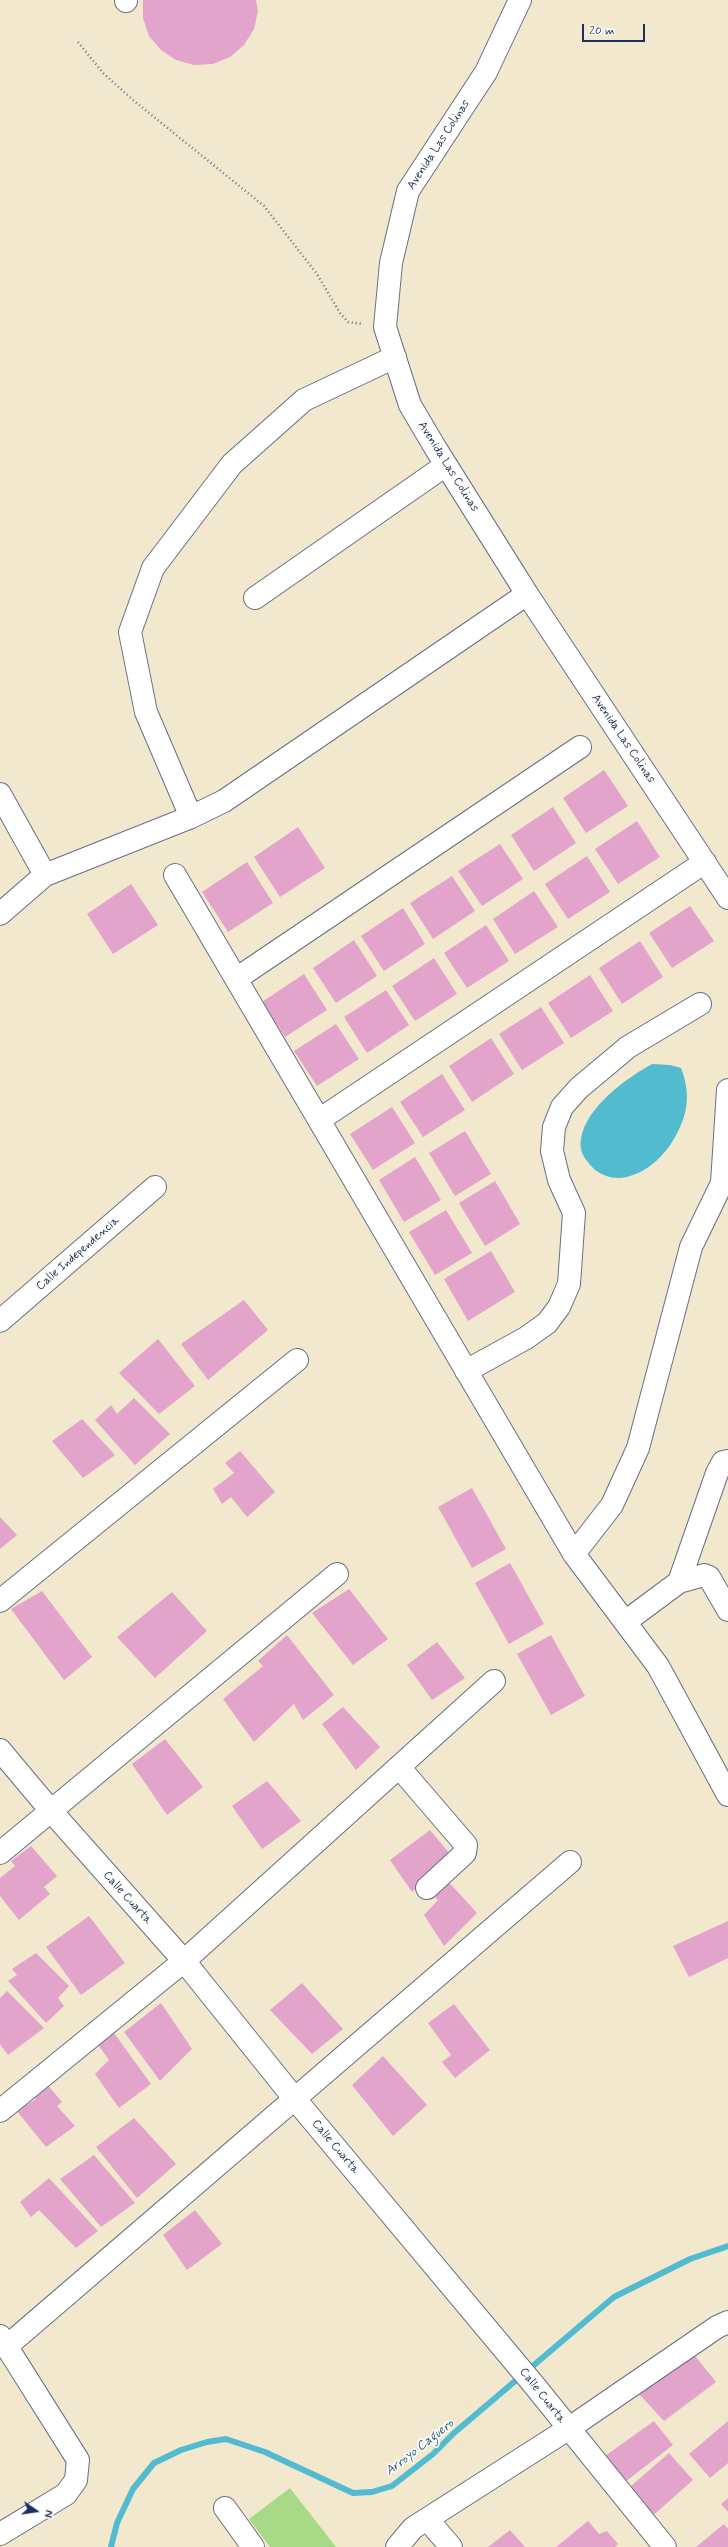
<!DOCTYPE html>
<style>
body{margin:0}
#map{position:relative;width:728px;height:2547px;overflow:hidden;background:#f2e8ce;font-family:Mynerve,sans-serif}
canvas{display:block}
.north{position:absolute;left:16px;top:2491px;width:40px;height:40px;-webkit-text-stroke:3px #fdfcf7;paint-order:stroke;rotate:103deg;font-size:11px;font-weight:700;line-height:16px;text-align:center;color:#1b2f5e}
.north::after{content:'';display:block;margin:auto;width:14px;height:18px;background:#1b2f5e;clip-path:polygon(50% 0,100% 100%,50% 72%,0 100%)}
.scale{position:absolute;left:582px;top:24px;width:63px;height:18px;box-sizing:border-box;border:2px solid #1b2f5e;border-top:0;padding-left:5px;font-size:12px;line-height:14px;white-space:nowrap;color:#1b2f5e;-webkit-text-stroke:3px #fdfcf7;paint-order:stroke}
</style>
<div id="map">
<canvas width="728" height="2547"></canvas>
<div class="north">N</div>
<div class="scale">20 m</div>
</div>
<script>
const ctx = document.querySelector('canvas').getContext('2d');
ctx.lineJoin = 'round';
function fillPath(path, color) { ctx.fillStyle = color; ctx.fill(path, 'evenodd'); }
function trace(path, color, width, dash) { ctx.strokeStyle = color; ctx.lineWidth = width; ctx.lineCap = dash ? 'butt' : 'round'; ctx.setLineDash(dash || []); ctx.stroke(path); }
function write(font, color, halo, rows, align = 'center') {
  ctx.font = font + ' Mynerve,sans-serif'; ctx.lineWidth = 3.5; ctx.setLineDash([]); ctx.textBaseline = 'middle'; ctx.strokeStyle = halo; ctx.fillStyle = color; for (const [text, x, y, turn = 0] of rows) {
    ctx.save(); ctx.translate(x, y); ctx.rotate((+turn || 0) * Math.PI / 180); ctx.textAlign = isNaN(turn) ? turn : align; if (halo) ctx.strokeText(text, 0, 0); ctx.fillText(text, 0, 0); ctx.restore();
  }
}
fillPath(new Path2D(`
 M 290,2488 L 336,2547 L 270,2547 L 249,2519 Z`), '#a8d987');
fillPath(new Path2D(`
 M 652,1064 L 670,1065 L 681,1068 C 691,1094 688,1114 675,1137 C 661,1164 623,1193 594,1169 C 589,1164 582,1156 581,1149 C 577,1113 625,1079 652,1064 Z`), '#53bbd0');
trace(new Path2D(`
 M 111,2547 L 117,2523 L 133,2489 L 154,2463 L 181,2450 L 207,2442 L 226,2439 L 265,2452 L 353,2493 L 372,2492 L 392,2486 L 433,2454 L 454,2433 L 614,2297 L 690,2259 L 728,2246`), '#53bbd0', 6);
fillPath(new Path2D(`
 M 143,0 L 256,0 L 258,11 L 254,29 L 244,45 L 230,57 L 213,64 L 194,65 L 176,60 L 161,50 L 149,36 L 143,18 Z
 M 604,770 L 628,806 L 586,833 L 563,798 Z
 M 553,807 L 576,843 L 534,871 L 511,835 Z
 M 637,821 L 660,857 L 618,884 L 595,849 Z
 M 298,827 L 325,868 L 280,897 L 254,857 Z
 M 500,844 L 523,879 L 482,906 L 458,871 Z
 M 587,856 L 610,892 L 568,919 L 545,884 Z
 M 247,862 L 273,903 L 228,932 L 202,892 Z
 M 452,876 L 475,911 L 433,939 L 410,903 Z
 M 131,884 L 158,925 L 113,954 L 87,914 Z
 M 534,891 L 558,927 L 515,954 L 493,919 Z
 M 690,906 L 714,941 L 672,968 L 649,933 Z
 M 403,908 L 425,944 L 384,971 L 361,936 Z
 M 486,925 L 509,961 L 467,988 L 444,953 Z
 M 354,940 L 377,976 L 336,1003 L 313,968 Z
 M 640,941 L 663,977 L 622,1004 L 599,968 Z
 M 434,958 L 457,994 L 415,1021 L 392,986 Z
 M 304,974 L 327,1010 L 285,1037 L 262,1002 Z
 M 590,975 L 613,1011 L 571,1038 L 548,1003 Z
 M 386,990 L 409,1025 L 367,1053 L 344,1017 Z
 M 541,1007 L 564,1043 L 522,1070 L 499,1034 Z
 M 336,1024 L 359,1059 L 317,1086 L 294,1051 Z
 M 491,1038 L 514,1074 L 472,1102 L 449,1066 Z
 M 442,1074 L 465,1110 L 423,1137 L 400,1102 Z
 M 392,1107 L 415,1143 L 373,1170 L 350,1134 Z
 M 465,1131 L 491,1174 L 455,1196 L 429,1153 Z
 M 415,1157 L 441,1200 L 404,1222 L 379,1180 Z
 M 495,1181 L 520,1224 L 485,1246 L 459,1203 Z
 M 446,1210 L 472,1253 L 435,1275 L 409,1232 Z
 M 491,1251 L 515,1292 L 468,1321 L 444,1279 Z
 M 244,1300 L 268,1330 L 208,1380 L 181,1344 Z
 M 158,1339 L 195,1386 L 159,1414 L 119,1373 Z
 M 134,1398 L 170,1434 L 135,1465 L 95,1420 L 111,1405 L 117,1414 Z
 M 82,1419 L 115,1455 L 83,1478 L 52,1441 Z
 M 240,1451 L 275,1492 L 247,1517 L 231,1497 L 222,1504 L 213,1489 L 234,1473 L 225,1463 Z
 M 472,1488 L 506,1549 L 472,1568 L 438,1507 Z
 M 0,1517 L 17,1535 L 0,1549 Z
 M 510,1563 L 544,1624 L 509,1644 L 475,1583 Z
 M 349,1589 L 388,1639 L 353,1665 L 312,1613 Z
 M 42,1591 L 92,1657 L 64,1680 L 11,1609 Z
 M 172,1592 L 207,1631 L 155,1678 L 117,1637 Z
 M 287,1635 L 334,1695 L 303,1720 L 294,1704 L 254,1742 L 223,1699 L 263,1666 L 258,1661 Z
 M 551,1635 L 585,1696 L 551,1715 L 517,1654 Z
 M 437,1642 L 465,1678 L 432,1700 L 407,1665 Z
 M 343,1707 L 380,1747 L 356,1770 L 322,1724 Z
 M 165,1739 L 203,1787 L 167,1815 L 132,1764 Z
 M 267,1781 L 301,1821 L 262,1849 L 232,1806 Z
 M 430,1830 L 450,1854 L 412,1892 L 390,1860 Z
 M 31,1846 L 57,1876 L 44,1887 L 50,1894 L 19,1920 L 0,1896 L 0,1878 L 15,1866 L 11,1861 Z
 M 446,1879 L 477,1913 L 444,1946 L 424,1915 L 438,1900 L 430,1893 Z
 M 89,1916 L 125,1963 L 81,1995 L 46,1947 Z
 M 728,1921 L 728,1958 L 689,1977 L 673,1946 Z
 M 36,1953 L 69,1986 L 58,1998 L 64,2006 L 46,2023 L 8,1981 L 17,1975 L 12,1969 Z
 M 302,1983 L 343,2029 L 312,2054 L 270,2010 Z
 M 7,1991 L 44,2028 L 8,2055 L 0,2044 L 0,1998 Z
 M 161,2003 L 192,2049 L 160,2081 L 124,2032 Z
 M 454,2004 L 490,2050 L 455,2078 L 442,2062 L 451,2055 L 428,2023 Z
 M 114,2033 L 151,2084 L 119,2108 L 95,2074 L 109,2060 L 98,2045 Z
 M 383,2056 L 427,2105 L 393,2136 L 352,2085 Z
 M 46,2083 L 62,2102 L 57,2106 L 75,2126 L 46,2147 L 17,2111 L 36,2099 L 32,2093 Z
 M 134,2118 L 176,2164 L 137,2198 L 96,2147 Z
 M 94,2155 L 135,2203 L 101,2227 L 60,2179 Z
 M 49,2178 L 98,2231 L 76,2248 L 39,2210 L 31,2217 L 20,2202 Z
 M 195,2210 L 222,2244 L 187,2270 L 163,2235 Z
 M 695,2356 L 716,2382 L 664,2421 L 639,2394 Z
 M 654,2421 L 673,2445 L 625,2482 L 605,2456 Z
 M 728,2421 L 728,2463 L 710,2478 L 689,2454 Z
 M 669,2453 L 693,2480 L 640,2527 L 616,2499 Z
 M 728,2498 L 728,2512 L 721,2504 Z
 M 588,2521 L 599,2534 L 607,2531 L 618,2544 L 615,2547 L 556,2547 Z
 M 724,2524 L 728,2529 L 728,2547 L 696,2547 Z
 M 510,2530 L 525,2547 L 488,2547 Z`), '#e3a4cc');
const minor = new Path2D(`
 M 520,0 L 486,72 L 408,191 L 391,263 L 385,327 L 410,405 L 436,449 L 527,594 L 728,898
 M 126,1 L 126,0
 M 255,598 L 446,465
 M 0,794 L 45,875
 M 191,817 L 146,712 L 130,632 L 153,568 L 232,464 L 304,400 L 395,357
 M 175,875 L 574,1554 L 658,1666 L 728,1795
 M 0,914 L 45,875 L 191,817 L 224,801 L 527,594
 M 236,979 L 580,747
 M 319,1120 L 705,862
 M 0,1321 L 155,1187
 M 466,1371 L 526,1338 L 547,1323 L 559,1307 L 569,1284 L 574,1213 L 559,1180 L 552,1151 L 554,1127 L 562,1107 L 579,1088 L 628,1047 L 700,1004
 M 574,1554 L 612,1505 L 638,1448 L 691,1247 L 722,1183 L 728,1090
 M 679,1582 L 717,1473 L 723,1462 L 728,1461
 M 0,1601 L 297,1360
 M 625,1622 L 679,1582 L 704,1575 L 709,1577 L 728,1610
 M 0,1750 L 52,1812 L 184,1961 L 294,2098 L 534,2385 L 665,2547
 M 399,1767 L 466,1845 L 465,1853 L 427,1888
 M 0,1853 L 337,1574
 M 0,2111 L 184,1961 L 494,1681
 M 0,2336 L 78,2460 L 76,2480 L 66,2494 L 0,2534
 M 6,2347 L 570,1862
 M 225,2508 L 253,2547
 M 427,2519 L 451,2547
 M 397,2547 L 413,2528 L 568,2429 L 717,2327 L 728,2322`);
trace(minor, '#667085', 24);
trace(new Path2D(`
 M 78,42 L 103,73 L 133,100 L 264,206 L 317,274 L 340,313 L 348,322 L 363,324`), '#667085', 2.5, [1, 3]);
trace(minor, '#fff', 22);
write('12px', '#1b2f5e', '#fdfcf7', [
 ["Avenida Las Colinas",439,145,-57],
 ["Avenida Las Colinas",448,467,58],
 ["Avenida Las Colinas",623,739,56],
 ["Calle Independencia",78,1254,-41],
 ["Calle Cuarta",127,1898,48],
 ["Calle Cuarta",335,2147,50],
 ["Calle Cuarta",542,2396,52]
]);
write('italic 13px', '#2f6086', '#fdfcf7', [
 ["Arroyo Caguero",420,2448,-38]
]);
</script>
